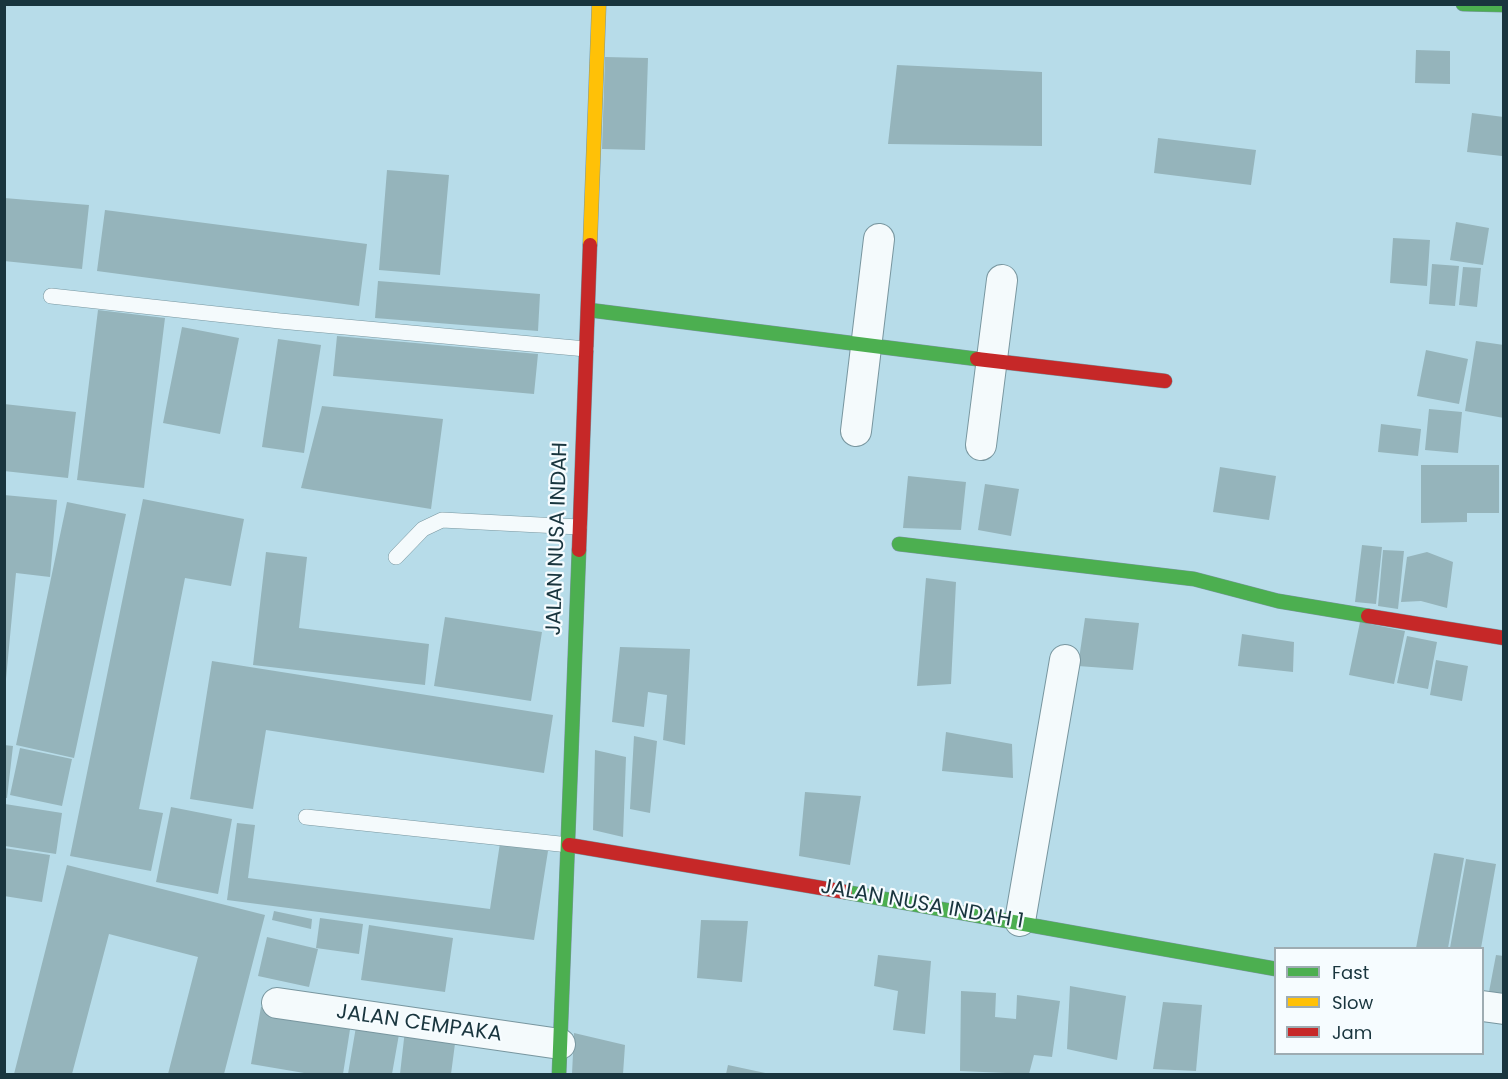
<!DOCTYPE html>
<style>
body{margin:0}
#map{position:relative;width:1508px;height:1079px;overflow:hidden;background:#b7dce9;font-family:Poppins,sans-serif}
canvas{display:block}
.frame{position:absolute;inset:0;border:6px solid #19353e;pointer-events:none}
.legend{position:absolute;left:1274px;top:947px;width:210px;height:108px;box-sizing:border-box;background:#f6fcff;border:2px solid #9eacb2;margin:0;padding:8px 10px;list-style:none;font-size:18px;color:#19353e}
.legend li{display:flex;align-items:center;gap:12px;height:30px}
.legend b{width:30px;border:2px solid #9eacb2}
</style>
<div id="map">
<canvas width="1508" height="1079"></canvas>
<div class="frame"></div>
<ul class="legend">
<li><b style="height:8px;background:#4caf50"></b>Fast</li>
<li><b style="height:8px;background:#ffc107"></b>Slow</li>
<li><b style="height:8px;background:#c62828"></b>Jam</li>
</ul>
</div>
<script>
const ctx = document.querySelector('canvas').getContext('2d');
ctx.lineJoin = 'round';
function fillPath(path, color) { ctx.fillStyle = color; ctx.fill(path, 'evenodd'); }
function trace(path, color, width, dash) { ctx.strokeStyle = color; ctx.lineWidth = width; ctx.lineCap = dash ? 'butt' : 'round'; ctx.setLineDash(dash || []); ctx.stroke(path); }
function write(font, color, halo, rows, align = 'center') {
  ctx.font = font + ' Poppins,sans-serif'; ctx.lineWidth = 4.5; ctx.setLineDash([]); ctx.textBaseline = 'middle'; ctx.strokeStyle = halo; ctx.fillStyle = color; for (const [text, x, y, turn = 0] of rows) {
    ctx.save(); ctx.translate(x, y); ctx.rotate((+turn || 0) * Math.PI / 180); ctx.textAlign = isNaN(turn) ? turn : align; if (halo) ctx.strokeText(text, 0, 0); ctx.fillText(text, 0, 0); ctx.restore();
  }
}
fillPath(new Path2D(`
 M 1416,50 L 1450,51 L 1450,84 L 1415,83 Z
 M 605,57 L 648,58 L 645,150 L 602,149 Z
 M 897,65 L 1042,72 L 1042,146 L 888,144 Z
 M 1472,113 L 1504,117 L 1502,156 L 1467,152 Z
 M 1158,138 L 1256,150 L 1251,185 L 1154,173 Z
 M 387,170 L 449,175 L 440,275 L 379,270 Z
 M 4,198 L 89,205 L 82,269 L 4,261 Z
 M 105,210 L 367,244 L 359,306 L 97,271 Z
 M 1456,222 L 1489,228 L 1483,265 L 1450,260 Z
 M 1393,238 L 1430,240 L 1427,286 L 1390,283 Z
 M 1432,264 L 1459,266 L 1455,306 L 1429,304 Z
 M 1463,267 L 1481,268 L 1477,307 L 1459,305 Z
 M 378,281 L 540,294 L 538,331 L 375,318 Z
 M 98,310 L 165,318 L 144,488 L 77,480 Z
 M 182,327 L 239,338 L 220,434 L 163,423 Z
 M 337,336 L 538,354 L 534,394 L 333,376 Z
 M 278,339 L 321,345 L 304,453 L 262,447 Z
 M 1476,341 L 1504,345 L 1504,418 L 1465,411 Z
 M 1426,350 L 1468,359 L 1459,404 L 1417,396 Z
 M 4,404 L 76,412 L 68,478 L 4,471 Z
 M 322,406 L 443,419 L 431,509 L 301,488 Z
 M 1429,409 L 1462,412 L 1458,453 L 1425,450 Z
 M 1381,424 L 1421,429 L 1418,456 L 1378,452 Z
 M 1421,465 L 1499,465 L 1499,513 L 1467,513 L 1467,522 L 1421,523 Z
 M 1220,467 L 1276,476 L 1269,520 L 1213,512 Z
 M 908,476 L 966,482 L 961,530 L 903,528 Z
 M 985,484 L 1019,489 L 1011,536 L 978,530 Z
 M 4,495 L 57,500 L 50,577 L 16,573 L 6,679 Z
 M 143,499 L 244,519 L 231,586 L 185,578 L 139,809 L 163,813 L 151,871 L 70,856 Z
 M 67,502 L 126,514 L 74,758 L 16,745 Z
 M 1362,545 L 1382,547 L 1376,604 L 1355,602 Z
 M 1383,550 L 1404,551 L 1398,609 L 1378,606 Z
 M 266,552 L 307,557 L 299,628 L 429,644 L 425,685 L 253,665 Z
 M 1427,552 L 1453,562 L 1447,608 L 1421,601 L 1401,602 L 1407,557 Z
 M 926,578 L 956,582 L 951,684 L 917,686 Z
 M 445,617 L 542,632 L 531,701 L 434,686 Z
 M 1085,618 L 1139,623 L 1133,670 L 1078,666 Z
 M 1360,622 L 1405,631 L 1394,684 L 1349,675 Z
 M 1242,634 L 1294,642 L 1293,672 L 1238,666 Z
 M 1407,636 L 1437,642 L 1428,689 L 1397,683 Z
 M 620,647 L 690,649 L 685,745 L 663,740 L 667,695 L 648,692 L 644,727 L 612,722 Z
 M 1436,660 L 1468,666 L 1462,701 L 1430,695 Z
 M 212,661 L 553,715 L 544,773 L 266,730 L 253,809 L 190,799 Z
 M 946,732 L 1012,744 L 1013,778 L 942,771 Z
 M 634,736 L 657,741 L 650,813 L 630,809 Z
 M 4,745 L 13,746 L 7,798 L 4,798 Z
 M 20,748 L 72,759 L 62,806 L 10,795 Z
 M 595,750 L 626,757 L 623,837 L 593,830 Z
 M 805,792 L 861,796 L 850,865 L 799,856 Z
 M 5,804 L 62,813 L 56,854 L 5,846 Z
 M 171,807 L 232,819 L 218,894 L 156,882 Z
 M 237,823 L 255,825 L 248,878 L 490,909 L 500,843 L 548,851 L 534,940 L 227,900 Z
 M 4,848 L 50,855 L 42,902 L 4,896 Z
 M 1434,853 L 1464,858 L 1448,948 L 1416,948 Z
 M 1466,859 L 1496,864 L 1481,948 L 1450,948 Z
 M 67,865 L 265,915 L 224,1074 L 168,1074 L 198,957 L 109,934 L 72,1074 L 14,1074 Z
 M 274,911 L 312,919 L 311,929 L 272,920 Z
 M 320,918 L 363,924 L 359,954 L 316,948 Z
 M 701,920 L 748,921 L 742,982 L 697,978 Z
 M 369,925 L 453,938 L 445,992 L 361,980 Z
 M 267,937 L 318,949 L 309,987 L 258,976 Z
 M 878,955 L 931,961 L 925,1034 L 893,1030 L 898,991 L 874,986 Z
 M 1496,955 L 1504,956 L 1504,1000 L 1488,997 Z
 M 1070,986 L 1126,996 L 1117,1060 L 1067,1049 Z
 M 961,991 L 996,993 L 995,1017 L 1016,1019 L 1017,995 L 1060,1001 L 1052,1057 L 1034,1055 L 1029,1074 L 960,1071 Z
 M 1163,1002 L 1202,1005 L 1196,1071 L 1153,1069 Z
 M 261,1007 L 351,1023 L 343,1074 L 310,1074 L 251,1064 Z
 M 358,1015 L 401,1023 L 392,1074 L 348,1074 Z
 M 405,1030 L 456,1036 L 451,1074 L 400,1074 Z
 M 574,1033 L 625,1045 L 623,1074 L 572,1074 Z
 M 728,1065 L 770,1074 L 726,1074 Z`), '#95b4bb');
const lane = new Path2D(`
 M 51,296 L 280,321 L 586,349
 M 396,557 L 423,529 L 442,520 L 579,527
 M 306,817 L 569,845`);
const street = new Path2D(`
 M 856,431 L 879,239
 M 981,445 L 1002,280
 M 1020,921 L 1065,660
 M 277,1003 L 560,1044
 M 1482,1006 L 1504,1009`);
const fast = new Path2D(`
 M 1463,4 L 1504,5
 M 589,310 L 977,359
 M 899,544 L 1194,579 L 1278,601 L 1368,616
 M 845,892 L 1276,969
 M 559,1074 L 579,550`);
const slow = new Path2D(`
 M 590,245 L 599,4`);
const jam = new Path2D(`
 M 977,359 L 1165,381
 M 579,550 L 590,245
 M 1368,616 L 1504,638
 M 569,845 L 845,892`);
trace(lane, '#78969f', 16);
trace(street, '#78969f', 32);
trace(fast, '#78969f', 15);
trace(slow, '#78969f', 15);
trace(jam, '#78969f', 15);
trace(lane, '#f4fafc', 15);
trace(street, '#f4fafc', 30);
trace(fast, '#4caf50', 14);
trace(slow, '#ffc107', 14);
trace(jam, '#c62828', 14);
write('21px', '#19353e', '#f6fcff', [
 ["JALAN NUSA INDAH",558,539,-88],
 ["JALAN NUSA INDAH 1",922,905,10],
 ["JALAN CEMPAKA",419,1024,8]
]);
</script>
